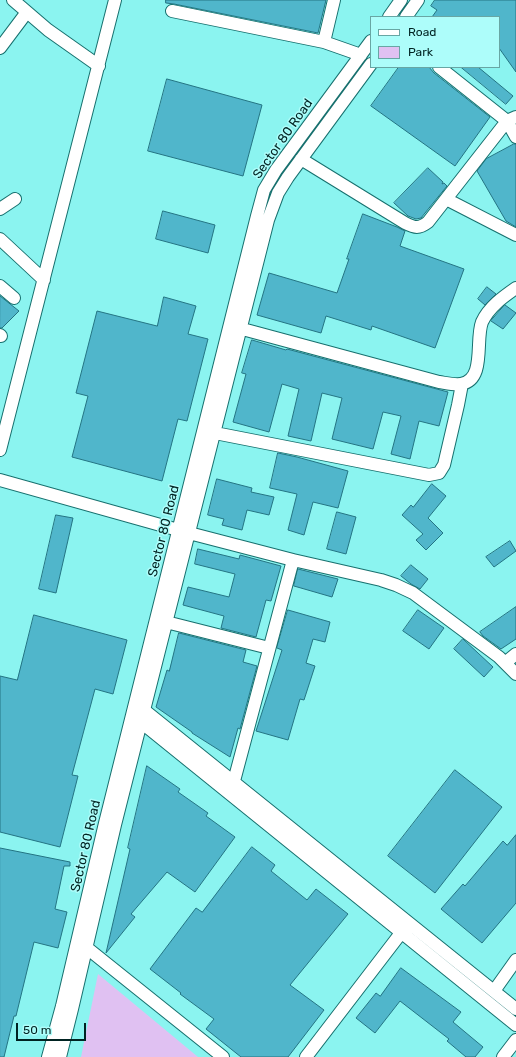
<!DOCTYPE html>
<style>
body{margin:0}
#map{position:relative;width:516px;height:1057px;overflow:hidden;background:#8bf4f0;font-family:Rubik,sans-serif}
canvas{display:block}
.legend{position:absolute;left:370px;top:16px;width:130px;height:52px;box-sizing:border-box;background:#adfdfa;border:1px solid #68a6a4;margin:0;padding:5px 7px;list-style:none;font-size:12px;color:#002322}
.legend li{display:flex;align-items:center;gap:8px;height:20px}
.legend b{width:20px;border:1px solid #68a6a4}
.scale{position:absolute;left:16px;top:1023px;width:70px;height:18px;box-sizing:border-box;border:2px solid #002322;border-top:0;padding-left:5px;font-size:12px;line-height:14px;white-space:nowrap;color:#002322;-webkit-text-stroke:3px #adfdfa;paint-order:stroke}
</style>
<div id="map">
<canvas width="516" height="1057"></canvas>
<ul class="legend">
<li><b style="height:5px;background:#fff"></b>Road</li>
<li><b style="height:11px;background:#e0c1f2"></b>Park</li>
</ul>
<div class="scale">50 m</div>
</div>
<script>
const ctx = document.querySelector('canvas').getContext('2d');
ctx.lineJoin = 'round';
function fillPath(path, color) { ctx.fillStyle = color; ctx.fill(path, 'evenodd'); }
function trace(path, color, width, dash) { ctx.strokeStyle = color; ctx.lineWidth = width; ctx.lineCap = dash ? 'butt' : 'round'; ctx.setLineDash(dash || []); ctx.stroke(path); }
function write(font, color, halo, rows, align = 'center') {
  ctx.font = font + ' Rubik,sans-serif'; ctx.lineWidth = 3; ctx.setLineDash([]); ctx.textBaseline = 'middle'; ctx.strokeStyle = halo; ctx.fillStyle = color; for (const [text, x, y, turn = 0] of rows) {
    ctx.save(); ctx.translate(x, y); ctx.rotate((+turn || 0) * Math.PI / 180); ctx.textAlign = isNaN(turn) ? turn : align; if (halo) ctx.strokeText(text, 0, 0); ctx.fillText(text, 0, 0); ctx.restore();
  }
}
fillPath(new Path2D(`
 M 98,974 L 198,1057 L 81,1057 Z`), '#e0c1f2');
const building = new Path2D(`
 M 166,0 L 326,0 L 318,33 L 174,4 L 166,3 Z
 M 435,0 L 516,0 L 516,72 L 499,48 L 499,17 L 432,17 L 437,10 L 431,6 Z
 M 399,67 L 429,67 L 434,73 L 490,117 L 455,166 L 371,106 Z
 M 461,67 L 478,67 L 513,96 L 506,104 Z
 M 167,79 L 262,105 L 243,176 L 148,151 Z
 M 514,144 L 516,144 L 516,227 L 506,221 L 477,171 L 486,159 Z
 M 428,168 L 443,182 L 442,184 L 444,183 L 447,186 L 425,213 L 421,218 L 416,219 L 408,216 L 394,203 Z
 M 163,211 L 215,225 L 208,253 L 156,239 Z
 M 363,214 L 397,227 L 405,231 L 400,246 L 464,269 L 435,348 L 372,326 L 371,330 L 326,316 L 321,333 L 257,315 L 269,273 L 337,293 L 349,259 L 347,259 Z
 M 487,287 L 496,294 L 485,305 L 478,299 Z
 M 0,296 L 19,311 L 2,328 L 0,328 Z
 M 164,297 L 196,306 L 188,334 L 208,339 L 187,421 L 178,419 L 162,481 L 72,457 L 88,396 L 76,393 L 97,311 L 157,326 Z
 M 505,305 L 516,313 L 503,329 L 491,321 Z
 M 252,340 L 286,350 L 287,349 L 448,392 L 439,426 L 419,421 L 410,459 L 391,454 L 401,416 L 383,412 L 373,449 L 332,439 L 342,398 L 322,393 L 311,441 L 288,436 L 299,389 L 282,384 L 269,432 L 233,422 L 246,374 L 242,373 Z
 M 278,453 L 297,457 L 348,471 L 338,508 L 313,502 L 304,535 L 288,530 L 297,494 L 270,488 Z
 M 217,479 L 252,488 L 251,492 L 274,497 L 269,515 L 247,510 L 242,530 L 222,525 L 224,519 L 208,515 Z
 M 432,484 L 446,496 L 428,518 L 443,533 L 426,550 L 416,540 L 423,534 L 402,515 L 411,505 L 413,507 Z
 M 337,512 L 356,517 L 346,554 L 327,549 Z
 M 56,515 L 73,518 L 56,593 L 39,589 Z
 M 510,541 L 516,551 L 494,567 L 486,557 Z
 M 198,549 L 239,559 L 240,555 L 281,566 L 271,601 L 266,600 L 256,637 L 221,628 L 224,616 L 183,605 L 188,587 L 229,597 L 235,574 L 195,564 Z
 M 411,565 L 428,579 L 420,589 L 411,584 L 401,576 Z
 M 298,569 L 338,579 L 332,597 L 294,586 Z
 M 516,607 L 516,639 L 501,649 L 483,636 L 480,632 Z
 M 288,610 L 330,622 L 325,642 L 313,639 L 306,663 L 315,666 L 304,700 L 300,699 L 288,740 L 256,731 L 282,650 L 277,648 Z
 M 418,610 L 444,628 L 429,649 L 403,631 Z
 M 34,615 L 127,640 L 113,694 L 95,689 L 72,775 L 78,776 L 60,847 L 0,832 L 0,676 L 17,680 Z
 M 179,633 L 246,650 L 243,662 L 257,666 L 240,729 L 238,728 L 230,757 L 192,733 L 192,732 L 156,707 L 167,670 L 169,671 Z
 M 463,639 L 493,667 L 484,677 L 454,649 Z
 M 147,766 L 180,789 L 178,792 L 208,813 L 206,816 L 235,837 L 195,892 L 167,872 L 131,914 L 135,917 L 106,953 L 130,849 L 128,848 Z
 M 455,770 L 502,807 L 435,893 L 388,856 Z
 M 516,835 L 516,903 L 482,943 L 441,909 L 463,884 L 465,886 L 503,841 L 507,845 Z
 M 252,847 L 275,865 L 271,871 L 307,900 L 316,889 L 348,914 L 290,985 L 324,1010 L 288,1057 L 241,1057 L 206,1029 L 214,1019 L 180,994 L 181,993 L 150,969 L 196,908 L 202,912 Z
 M 0,848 L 70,862 L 70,866 L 64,866 L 55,909 L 67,912 L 58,948 L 34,942 L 16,1016 L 14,1016 L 4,1057 L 0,1057 Z
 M 401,968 L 461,1012 L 453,1022 L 483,1047 L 475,1057 L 466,1057 L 447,1041 L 449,1039 L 400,1001 L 375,1033 L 356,1018 L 376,993 L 380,996 Z`);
fillPath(building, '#50b6cb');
trace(building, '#247483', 1);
const minor = new Path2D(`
 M 13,0 L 48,30 L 99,66
 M 334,0 L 324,42 L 361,55
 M 172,11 L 324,42
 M 389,17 L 401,0
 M 406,17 L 418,0
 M 0,48 L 27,12
 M 439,67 L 507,121 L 516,117
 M 301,159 L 405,223 C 415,228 419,229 428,222 L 507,121 L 516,137
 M 446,199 L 516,235
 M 0,209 L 15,199
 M 0,239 L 44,280
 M 0,286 L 14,298
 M 235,327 L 439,382 C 446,383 454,385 461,384 C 486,380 475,340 482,322 C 489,307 503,297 516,288
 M 0,335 L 1,336
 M 215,433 L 429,475 L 439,473 L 444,465 L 458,405 L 462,384
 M 0,450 L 115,0
 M 0,480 L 189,533 L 293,560 L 381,580 L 396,585 L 413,593 L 499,657 L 516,674
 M 166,622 L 269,648
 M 505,663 L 516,654
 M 139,706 L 516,1009
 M 136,718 L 516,1025
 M 234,781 L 293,560
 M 82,944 L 223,1057
 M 494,991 L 516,960
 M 48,1057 L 62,1006 L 105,823 L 257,216 L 264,190 L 276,170 L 371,41
 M 60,1057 L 72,1009 L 115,825 L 268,220 L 278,193 L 288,177 L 371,64
 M 306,1057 L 401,933
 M 503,1057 L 516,1040`);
trace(minor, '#17706e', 14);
trace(minor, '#fff', 12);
write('13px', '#002322', '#adfdfa', [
 ["Sector 80 Road",283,139,-55],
 ["Sector 80 Road",164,531,-76],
 ["Sector 80 Road",86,846,-77]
]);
</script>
